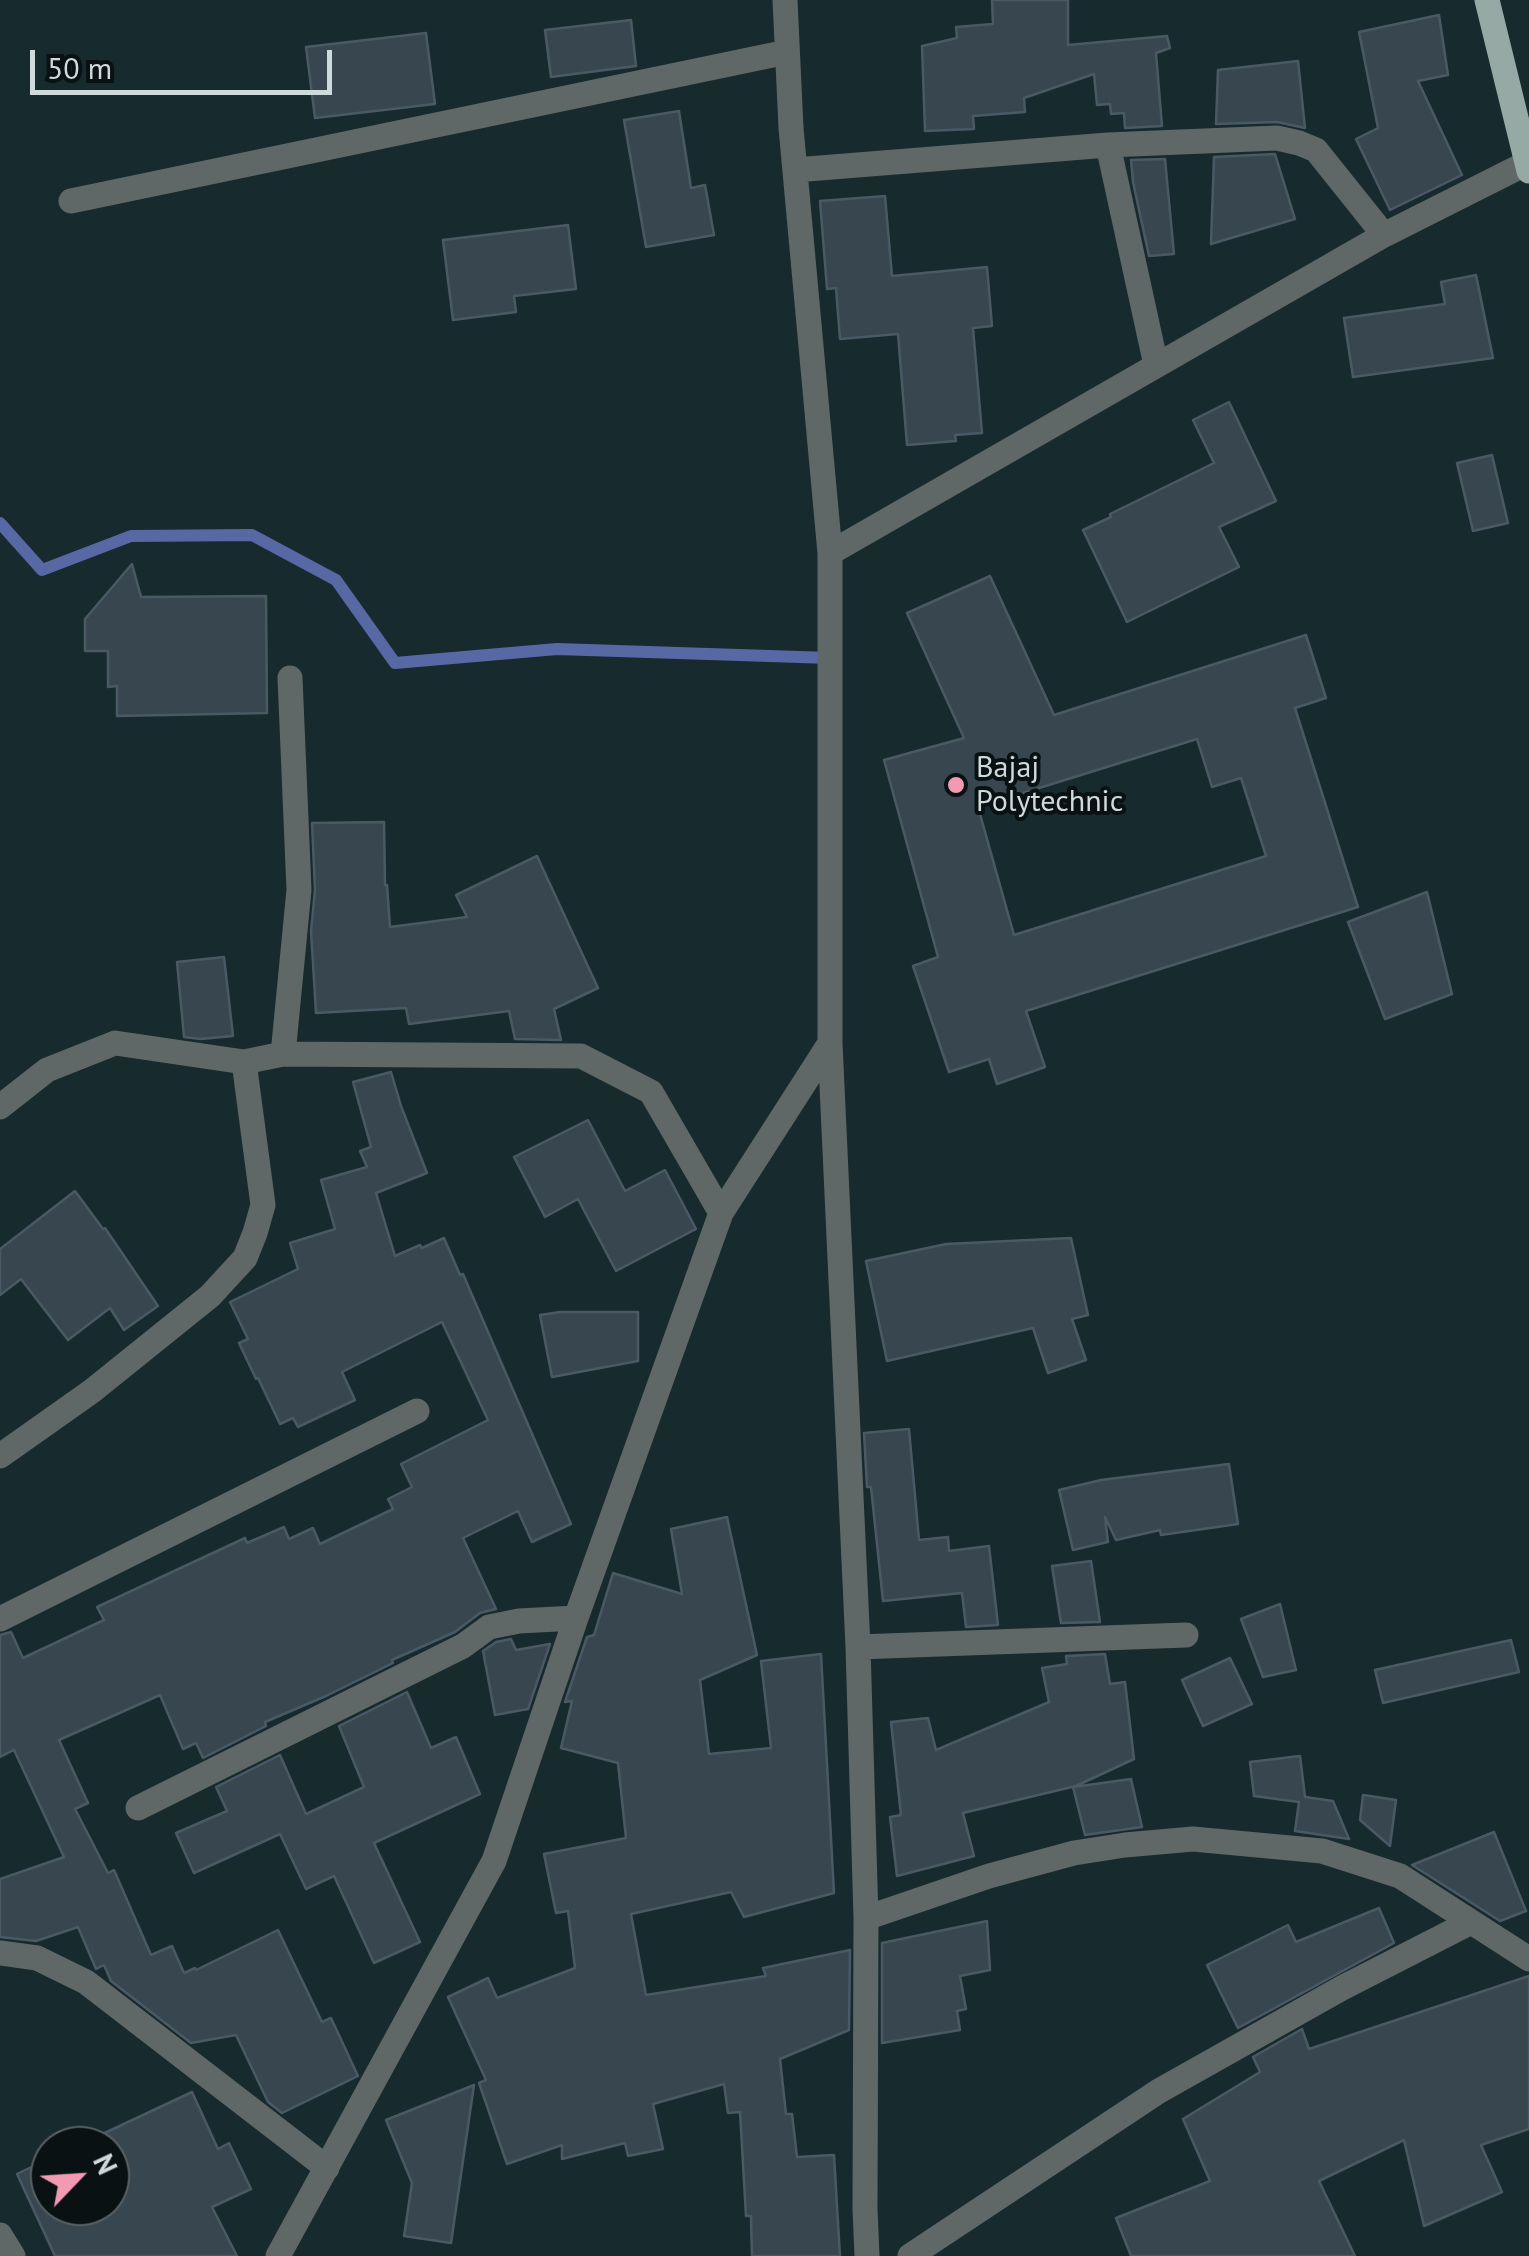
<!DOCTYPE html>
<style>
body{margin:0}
#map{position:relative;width:1529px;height:2256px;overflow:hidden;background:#172a2e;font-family:"PT Sans",sans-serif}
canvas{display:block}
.north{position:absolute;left:30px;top:2126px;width:100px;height:100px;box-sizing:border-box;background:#091113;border:2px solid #586164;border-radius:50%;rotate:65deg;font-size:28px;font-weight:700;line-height:40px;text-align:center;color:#cfdadd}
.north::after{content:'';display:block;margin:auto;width:35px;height:45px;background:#f19ab2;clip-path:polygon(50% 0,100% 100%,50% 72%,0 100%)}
.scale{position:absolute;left:30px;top:50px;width:302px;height:45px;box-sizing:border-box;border:5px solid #cfdadd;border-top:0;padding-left:12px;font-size:30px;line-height:35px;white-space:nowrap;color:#cfdadd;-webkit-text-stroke:8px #091113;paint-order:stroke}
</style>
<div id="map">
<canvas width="1529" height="2256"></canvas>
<div class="north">N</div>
<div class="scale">50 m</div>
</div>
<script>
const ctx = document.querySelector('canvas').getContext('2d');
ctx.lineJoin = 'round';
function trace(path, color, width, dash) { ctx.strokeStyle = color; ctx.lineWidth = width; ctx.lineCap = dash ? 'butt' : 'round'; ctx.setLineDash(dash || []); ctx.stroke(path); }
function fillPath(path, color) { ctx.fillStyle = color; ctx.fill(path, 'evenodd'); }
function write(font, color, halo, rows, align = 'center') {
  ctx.font = font + ' "PT Sans",sans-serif'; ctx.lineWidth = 8; ctx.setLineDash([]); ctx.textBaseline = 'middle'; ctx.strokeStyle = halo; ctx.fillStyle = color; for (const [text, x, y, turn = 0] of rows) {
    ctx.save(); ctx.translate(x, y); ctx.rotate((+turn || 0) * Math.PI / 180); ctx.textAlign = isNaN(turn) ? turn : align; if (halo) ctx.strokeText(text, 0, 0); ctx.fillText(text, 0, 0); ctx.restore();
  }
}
trace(new Path2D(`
 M 0,523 L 42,570 L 131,536 L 252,535 L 336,580 L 395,663 L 557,649 L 830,658`), '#5868a4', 12);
const building = new Path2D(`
 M 992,0 L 1068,0 L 1068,45 L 1167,36 L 1170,48 L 1156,53 L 1162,126 L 1125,128 L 1124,113 L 1111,114 L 1110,104 L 1097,105 L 1094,74 L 1024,98 L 1025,112 L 973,116 L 974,129 L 925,131 L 922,46 L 957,38 L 956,27 L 993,24 Z
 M 1439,15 L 1448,75 L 1418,81 L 1462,175 L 1390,210 L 1356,139 L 1378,128 L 1359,32 Z
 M 631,20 L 636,66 L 551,77 L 545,30 Z
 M 426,33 L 435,104 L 315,118 L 306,47 Z
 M 1298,61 L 1305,128 L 1277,122 L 1216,124 L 1218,70 Z
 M 679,111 L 691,188 L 705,185 L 714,235 L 646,247 L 624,120 Z
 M 1275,154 L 1295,219 L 1211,244 L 1214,157 Z
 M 1165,159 L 1174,254 L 1149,256 L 1133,182 L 1131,160 Z
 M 885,196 L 892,276 L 987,267 L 992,326 L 973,328 L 982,433 L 955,435 L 956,441 L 907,445 L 898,334 L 840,339 L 836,288 L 827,289 L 820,201 Z
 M 568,225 L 576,289 L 514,296 L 516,312 L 453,320 L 443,240 Z
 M 1476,275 L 1493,358 L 1353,377 L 1344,318 L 1445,304 L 1441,282 Z
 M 1229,402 L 1276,501 L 1219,527 L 1239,567 L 1127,622 L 1083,530 L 1111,517 L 1110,514 L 1214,463 L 1193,420 Z
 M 1492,455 L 1508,523 L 1473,531 L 1457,463 Z
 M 132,564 L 141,597 L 266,596 L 267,713 L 117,716 L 117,686 L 108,687 L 108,651 L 85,651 L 85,619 Z
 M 990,576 L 1054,715 L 1306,635 L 1326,698 L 1295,708 L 1358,907 L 1026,1011 L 1045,1067 L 997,1084 L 989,1059 L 949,1072 L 913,966 L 938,957 L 884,760 L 964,738 L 907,613 ZM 1197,739 L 1212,787 L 1241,778 L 1266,856 L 1014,935 L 978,807 Z
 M 384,822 L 385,885 L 387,885 L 390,927 L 467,917 L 456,895 L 537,856 L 598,988 L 554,1009 L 561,1040 L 515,1039 L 509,1011 L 409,1024 L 406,1008 L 316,1013 L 311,931 L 315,890 L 312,823 Z
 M 1427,892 L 1452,994 L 1385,1019 L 1348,922 Z
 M 224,957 L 233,1036 L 201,1039 L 184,1037 L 177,962 Z
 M 391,1072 L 401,1106 L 427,1173 L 376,1193 L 395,1256 L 420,1245 L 422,1248 L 444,1238 L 460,1275 L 463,1274 L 571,1524 L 532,1542 L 518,1511 L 463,1538 L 496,1609 L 480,1613 L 455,1632 L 392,1660 L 393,1663 L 326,1696 L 265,1722 L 266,1726 L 203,1758 L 196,1743 L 183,1749 L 160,1695 L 59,1740 L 88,1803 L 75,1809 L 108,1873 L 114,1870 L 151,1955 L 172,1946 L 184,1973 L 195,1968 L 196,1970 L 278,1930 L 322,2022 L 331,2018 L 358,2076 L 282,2113 L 268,2102 L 236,2035 L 191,2043 L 111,1981 L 104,1965 L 96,1969 L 78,1927 L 36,1941 L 0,1937 L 0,1879 L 64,1857 L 14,1750 L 0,1757 L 0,1635 L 11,1632 L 23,1658 L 104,1620 L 97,1607 L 245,1538 L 247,1543 L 284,1527 L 289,1539 L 313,1528 L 320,1544 L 393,1509 L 388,1499 L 412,1487 L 401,1464 L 488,1420 L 442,1322 L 342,1372 L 355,1400 L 298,1427 L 293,1418 L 280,1424 L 258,1378 L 256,1379 L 239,1343 L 248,1339 L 230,1302 L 298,1269 L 290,1243 L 335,1229 L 321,1180 L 367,1167 L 360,1151 L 371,1147 L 353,1082 Z
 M 588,1120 L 625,1191 L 665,1170 L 696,1229 L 616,1271 L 578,1199 L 545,1217 L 514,1157 Z
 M 75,1191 L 103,1229 L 105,1228 L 158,1306 L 124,1330 L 110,1308 L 68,1340 L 21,1279 L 0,1295 L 0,1249 Z
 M 1071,1238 L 1088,1315 L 1072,1319 L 1086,1360 L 1048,1373 L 1033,1328 L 887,1361 L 866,1261 L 946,1244 Z
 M 560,1312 L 638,1312 L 638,1361 L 552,1377 L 540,1315 Z
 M 909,1429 L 919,1540 L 948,1537 L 949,1551 L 989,1546 L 998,1625 L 966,1627 L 962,1593 L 883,1601 L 871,1487 L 867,1487 L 864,1433 Z
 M 1229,1464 L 1238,1524 L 1161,1535 L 1160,1530 L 1116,1540 L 1105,1517 L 1108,1542 L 1073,1550 L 1059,1490 L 1101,1480 Z
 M 727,1517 L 757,1655 L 700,1680 L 709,1754 L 771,1748 L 761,1661 L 821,1654 L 834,1893 L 744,1917 L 731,1892 L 631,1914 L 646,1995 L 766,1976 L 763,1968 L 850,1950 L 849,2030 L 780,2059 L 786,2114 L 792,2114 L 797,2157 L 834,2155 L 840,2256 L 752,2256 L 751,2216 L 746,2216 L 740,2112 L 728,2113 L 724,2084 L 653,2104 L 663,2149 L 628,2156 L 625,2143 L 562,2159 L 562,2145 L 507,2164 L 479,2083 L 486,2080 L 448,1997 L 488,1978 L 497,1998 L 575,1968 L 568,1911 L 556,1913 L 544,1854 L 626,1838 L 618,1763 L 561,1748 L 572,1701 L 565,1702 L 587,1637 L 594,1635 L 613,1573 L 682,1594 L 671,1529 Z
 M 1091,1561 L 1100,1622 L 1061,1623 L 1052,1566 Z
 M 1280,1604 L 1296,1670 L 1263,1677 L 1241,1619 Z
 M 511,1639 L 516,1650 L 550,1644 L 528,1709 L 495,1715 L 483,1651 L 496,1642 Z
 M 1511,1640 L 1519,1672 L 1383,1703 L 1375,1670 Z
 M 1105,1654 L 1110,1684 L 1125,1682 L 1134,1759 L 1076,1786 L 963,1813 L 974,1856 L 897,1876 L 890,1817 L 901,1815 L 891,1722 L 928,1718 L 936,1750 L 1049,1702 L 1042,1668 L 1067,1664 L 1066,1656 Z
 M 1230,1658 L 1252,1704 L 1203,1726 L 1182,1680 Z
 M 407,1692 L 431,1748 L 456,1737 L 480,1794 L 374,1843 L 420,1942 L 374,1963 L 334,1876 L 306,1889 L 280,1834 L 194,1873 L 176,1833 L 227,1811 L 216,1787 L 280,1755 L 306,1814 L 364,1787 L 339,1726 Z
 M 1300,1756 L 1305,1797 L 1333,1801 L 1349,1839 L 1295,1831 L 1299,1802 L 1254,1796 L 1250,1762 Z
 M 1131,1779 L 1142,1827 L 1085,1835 L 1073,1787 Z
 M 1363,1795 L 1396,1800 L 1390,1846 L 1360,1820 Z
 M 1494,1832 L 1526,1911 L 1500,1921 L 1412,1865 Z
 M 1379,1908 L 1394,1943 L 1238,2028 L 1207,1965 L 1288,1925 L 1296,1942 Z
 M 987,1921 L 990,1970 L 960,1976 L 966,2009 L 957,2011 L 960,2030 L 882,2043 L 882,1943 Z
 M 1529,1976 L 1529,2129 L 1481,2145 L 1502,2192 L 1424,2226 L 1404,2140 L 1319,2181 L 1355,2256 L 1131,2256 L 1116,2218 L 1210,2181 L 1183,2119 L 1260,2072 L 1253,2057 L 1302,2029 L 1309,2049 Z
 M 474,2085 L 451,2243 L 404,2236 L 412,2183 L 386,2120 Z
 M 192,2092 L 218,2149 L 229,2143 L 251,2189 L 212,2207 L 237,2256 L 55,2256 L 17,2174 L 50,2158 L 50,2206 L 110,2206 L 110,2146 L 77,2146 Z`);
fillPath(building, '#384650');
trace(building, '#4b5965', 2.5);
trace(new Path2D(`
 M 785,0 L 791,128 L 830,553 L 830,1043 L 858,1647 L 866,1918 L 865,2209 L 867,2256
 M 1108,145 L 1156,365
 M 795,170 L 1108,145 L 1277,138 L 1299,143 L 1316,150 L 1384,235
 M 71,201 L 787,52
 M 830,553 L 1384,235 L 1529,162
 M 283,1054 L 299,890 L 290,678
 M 0,1107 L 47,1070 L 115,1043 L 244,1062 L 283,1054 L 581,1056 L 651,1092 L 721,1213
 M 0,1456 L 92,1391 L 210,1296 L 245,1258 L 255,1233 L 263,1205 L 244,1062
 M 0,1619 L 417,1411
 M 858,1647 L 1186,1635
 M 138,1808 L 463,1646 L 489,1627 L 519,1621 L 576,1618
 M 866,1918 L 989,1876 L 1074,1853 L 1125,1845 L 1193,1839 L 1322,1851 L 1400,1876 L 1529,1959
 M 0,1953 L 37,1958 L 86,1982 L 327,2168
 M 0,2235 L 13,2256
 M 278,2256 L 494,1861 L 576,1618 L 721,1213 L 830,1043
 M 910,2256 L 1159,2091 L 1342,1988 L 1471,1922`), '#5f6866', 25);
trace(new Path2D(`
 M 1487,0 L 1529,171`), '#96a9a5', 25);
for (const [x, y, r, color] of [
 [956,785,10,"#f19ab2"]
]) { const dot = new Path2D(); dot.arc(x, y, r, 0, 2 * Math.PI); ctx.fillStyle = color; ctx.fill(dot); trace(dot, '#091113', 4); }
write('30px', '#cfdadd', '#091113', [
 ["Bajaj",976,768],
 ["Polytechnic",976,802]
], 'left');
</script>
